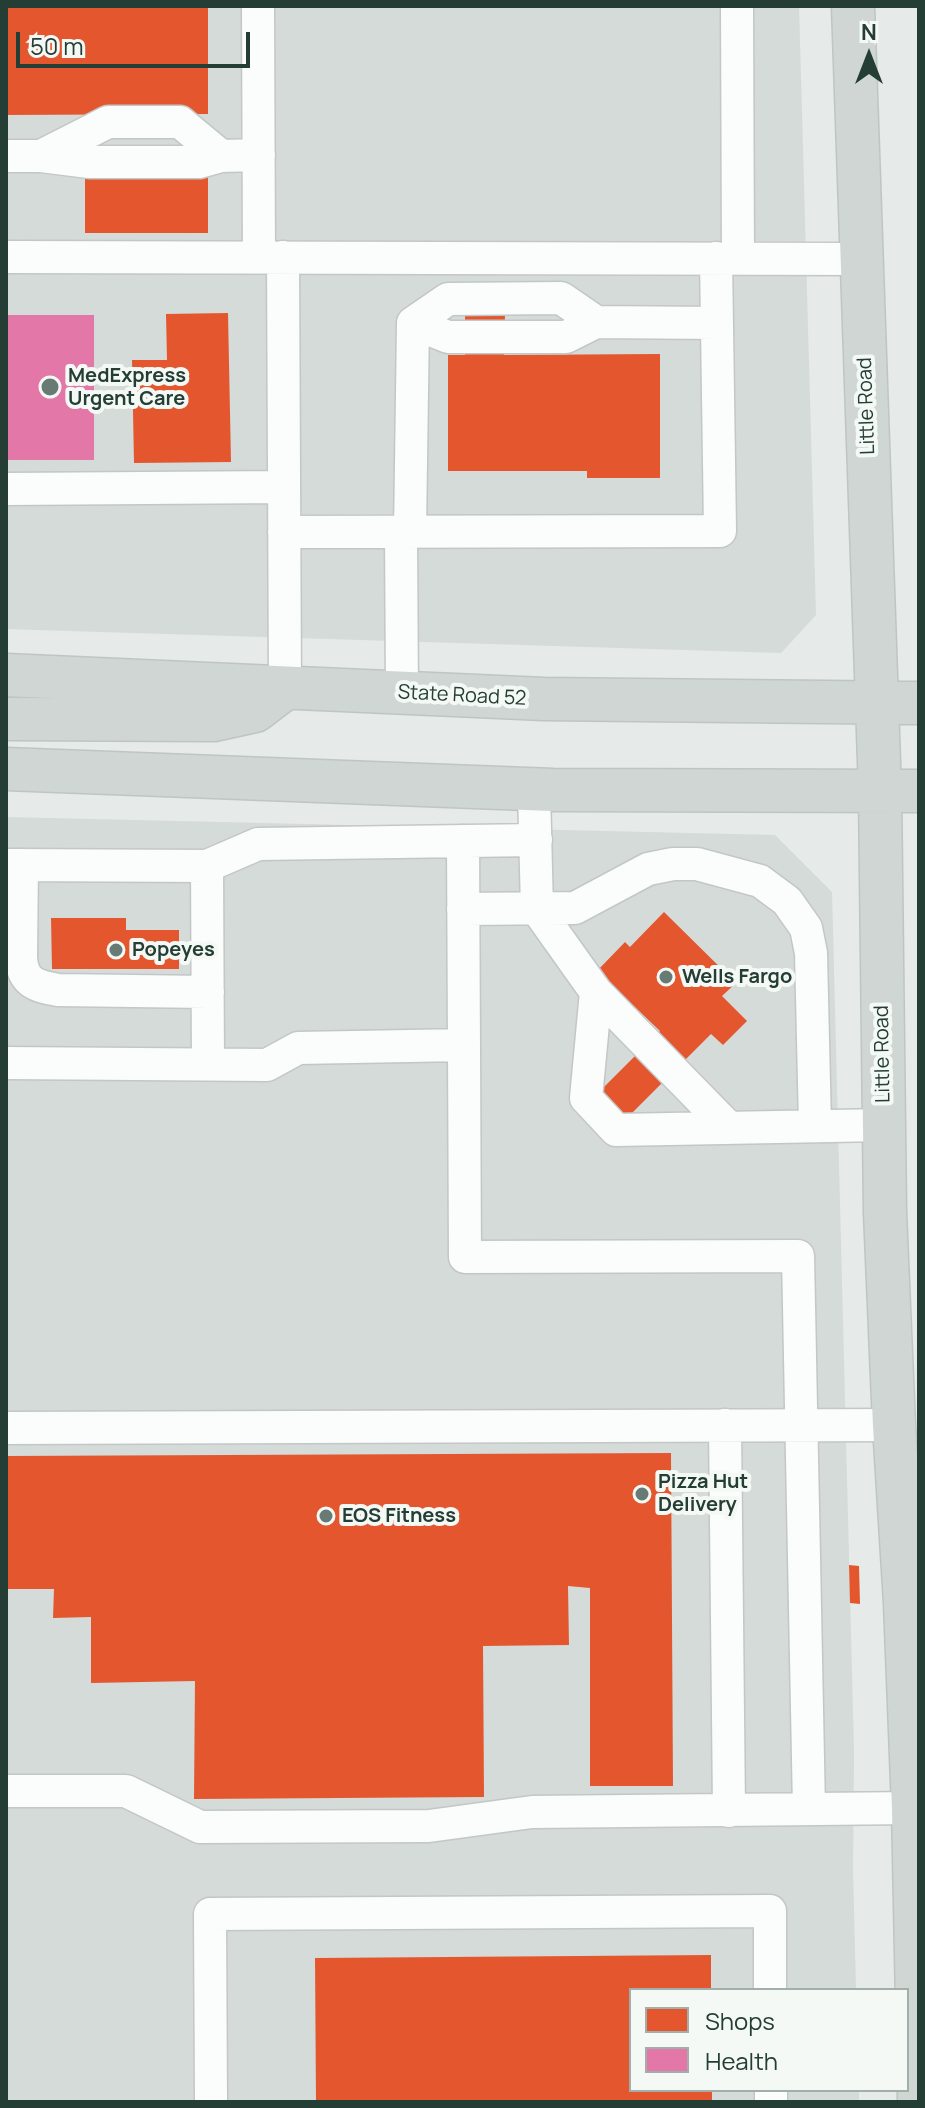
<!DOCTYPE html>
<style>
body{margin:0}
#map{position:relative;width:925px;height:2108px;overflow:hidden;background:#e6eae8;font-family:Manrope,sans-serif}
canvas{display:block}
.frame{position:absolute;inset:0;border:8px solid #243d35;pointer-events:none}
.legend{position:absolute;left:629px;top:1988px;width:280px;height:104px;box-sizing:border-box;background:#f4f9f6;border:2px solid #a1aea9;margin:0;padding:10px 14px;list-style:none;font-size:24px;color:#243d35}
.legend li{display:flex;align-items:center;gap:16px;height:40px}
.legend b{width:40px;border:2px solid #a1aea9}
.north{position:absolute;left:829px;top:16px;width:80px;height:80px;-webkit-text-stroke:6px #f4f9f6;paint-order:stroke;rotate:0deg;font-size:22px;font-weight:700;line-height:32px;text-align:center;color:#243d35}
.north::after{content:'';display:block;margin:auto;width:28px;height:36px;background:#243d35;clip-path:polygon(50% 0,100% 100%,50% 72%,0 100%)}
.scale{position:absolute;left:16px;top:32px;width:234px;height:36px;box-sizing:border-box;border:4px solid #243d35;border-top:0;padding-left:10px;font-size:24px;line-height:28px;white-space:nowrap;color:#243d35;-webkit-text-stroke:6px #f4f9f6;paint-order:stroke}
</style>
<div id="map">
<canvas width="925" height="2108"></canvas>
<div class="frame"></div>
<ul class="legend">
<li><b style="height:22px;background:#e4572e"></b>Shops</li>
<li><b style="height:22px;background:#e377a8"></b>Health</li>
</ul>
<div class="north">N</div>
<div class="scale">50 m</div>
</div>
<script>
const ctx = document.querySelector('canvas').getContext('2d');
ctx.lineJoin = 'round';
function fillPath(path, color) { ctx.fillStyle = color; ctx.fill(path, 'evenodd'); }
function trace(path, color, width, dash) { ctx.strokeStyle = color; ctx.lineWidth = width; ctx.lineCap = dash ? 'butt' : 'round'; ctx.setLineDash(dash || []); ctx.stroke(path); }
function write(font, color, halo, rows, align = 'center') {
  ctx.font = font + ' Manrope,sans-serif'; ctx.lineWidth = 8; ctx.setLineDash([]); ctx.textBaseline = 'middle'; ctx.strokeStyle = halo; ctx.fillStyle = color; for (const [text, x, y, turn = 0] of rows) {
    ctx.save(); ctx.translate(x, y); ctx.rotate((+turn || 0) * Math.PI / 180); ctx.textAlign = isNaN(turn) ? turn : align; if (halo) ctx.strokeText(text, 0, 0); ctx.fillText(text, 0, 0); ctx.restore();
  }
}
fillPath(new Path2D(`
 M 6,6 L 799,6 L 816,615 L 781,653 L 6,629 Z
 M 6,817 L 775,835 L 832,892 L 854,1752 L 853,1870 L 856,1990 L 631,1990 L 631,2090 L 859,2090 L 859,2102 L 6,2102 Z`), '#d4dbd8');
fillPath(new Path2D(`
 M 6,6 L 208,6 L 208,114 L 6,115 Z
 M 85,171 L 208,171 L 208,233 L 85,233 Z
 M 228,313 L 231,462 L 134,463 L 132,360 L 167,360 L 166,314 Z
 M 465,313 L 505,314 L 504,355 L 660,354 L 660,478 L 587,478 L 587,471 L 448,471 L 448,355 L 465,355 Z
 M 664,912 L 736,983 L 722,996 L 747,1021 L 723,1045 L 711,1034 L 623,1122 L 596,1095 L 660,1031 L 597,971 L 625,942 L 630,947 Z
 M 51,918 L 126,918 L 126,930 L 179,930 L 179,969 L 52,969 Z
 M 671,1453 L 673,1786 L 590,1786 L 590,1588 L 568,1586 L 569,1645 L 483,1646 L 484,1797 L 194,1799 L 195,1681 L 91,1683 L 91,1617 L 53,1618 L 54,1589 L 6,1589 L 6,1456 Z
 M 849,1565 L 859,1566 L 860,1604 L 850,1603 Z
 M 711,1955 L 711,1990 L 631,1990 L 631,2090 L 712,2090 L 712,2102 L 316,2102 L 315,1958 Z`), '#e4572e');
fillPath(new Path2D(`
 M 6,315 L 94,315 L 94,460 L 6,460 Z`), '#e377a8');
const minor = new Path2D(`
 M 258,6 L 259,257
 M 737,6 L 738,258
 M 6,156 L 41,156 L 89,162 L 199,162 L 221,156 L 259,155
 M 41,156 L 108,122 L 180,122 L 221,156
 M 6,257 L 862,259
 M 283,257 L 285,688
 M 413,323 L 448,337 L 566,337 L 596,322
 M 6,489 L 284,487
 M 284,532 L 720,531 L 716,258
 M 401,533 L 402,693
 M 410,533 L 413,323 L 448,299 L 561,298 L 596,322 L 717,323
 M 534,790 L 537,909 L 596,992 L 586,1098 L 616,1130 L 884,1125
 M 463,841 L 465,1257 L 798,1256 L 809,1809
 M 6,865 L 207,866 L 208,1064
 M 22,865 L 21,958 C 23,983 36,986 58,990 L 208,992
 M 207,866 L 258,844 L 536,840
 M 463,909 L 575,908 L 648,869 L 673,864 L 697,864 L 760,881 L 787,901 L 806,928 L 811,953 L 815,1126
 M 596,992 L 729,1128
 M 6,1063 L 267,1065 L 298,1048 L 464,1045
 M 725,1425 L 729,1811
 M 6,1428 L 894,1425
 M 6,1791 L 126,1791 L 200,1827 L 429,1826 L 532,1812 L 913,1808
 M 771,2090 L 771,2102
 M 211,2102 L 210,1914 L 770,1911 L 770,1990`);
const major = new Path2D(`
 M 853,6 L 880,791 L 885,1212 L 894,1425 L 905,1603 L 913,1808 L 919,2102
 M 6,675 L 544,699 L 919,703
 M 6,719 L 214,720 L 255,711 L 284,689
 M 6,769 L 553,790 L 919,791`);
trace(minor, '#c3c7c5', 35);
trace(major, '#bec6c3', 45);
trace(minor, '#fbfcfc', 32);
trace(major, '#cfd6d4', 42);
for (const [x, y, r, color] of [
 [50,387,10,"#687a74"],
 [116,950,8,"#687a74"],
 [666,977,8,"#687a74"],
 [642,1494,8,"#687a74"],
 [326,1516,8,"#687a74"]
]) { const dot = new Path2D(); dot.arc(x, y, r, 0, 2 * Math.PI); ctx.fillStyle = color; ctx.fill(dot); trace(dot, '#f4f9f6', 3); }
write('bold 20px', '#243d35', '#f4f9f6', [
 ["MedExpress",68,376],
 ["Urgent Care",68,399],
 ["Popeyes",132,950],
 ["Wells Fargo",682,977],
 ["Pizza Hut",658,1482],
 ["Delivery",658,1505],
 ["EOS Fitness",342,1516]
], 'left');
write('20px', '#243d35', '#f4f9f6', [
 ["Little Road",867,406,-92],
 ["State Road 52",462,696,3],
 ["Little Road",883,1054,-91]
]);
</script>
